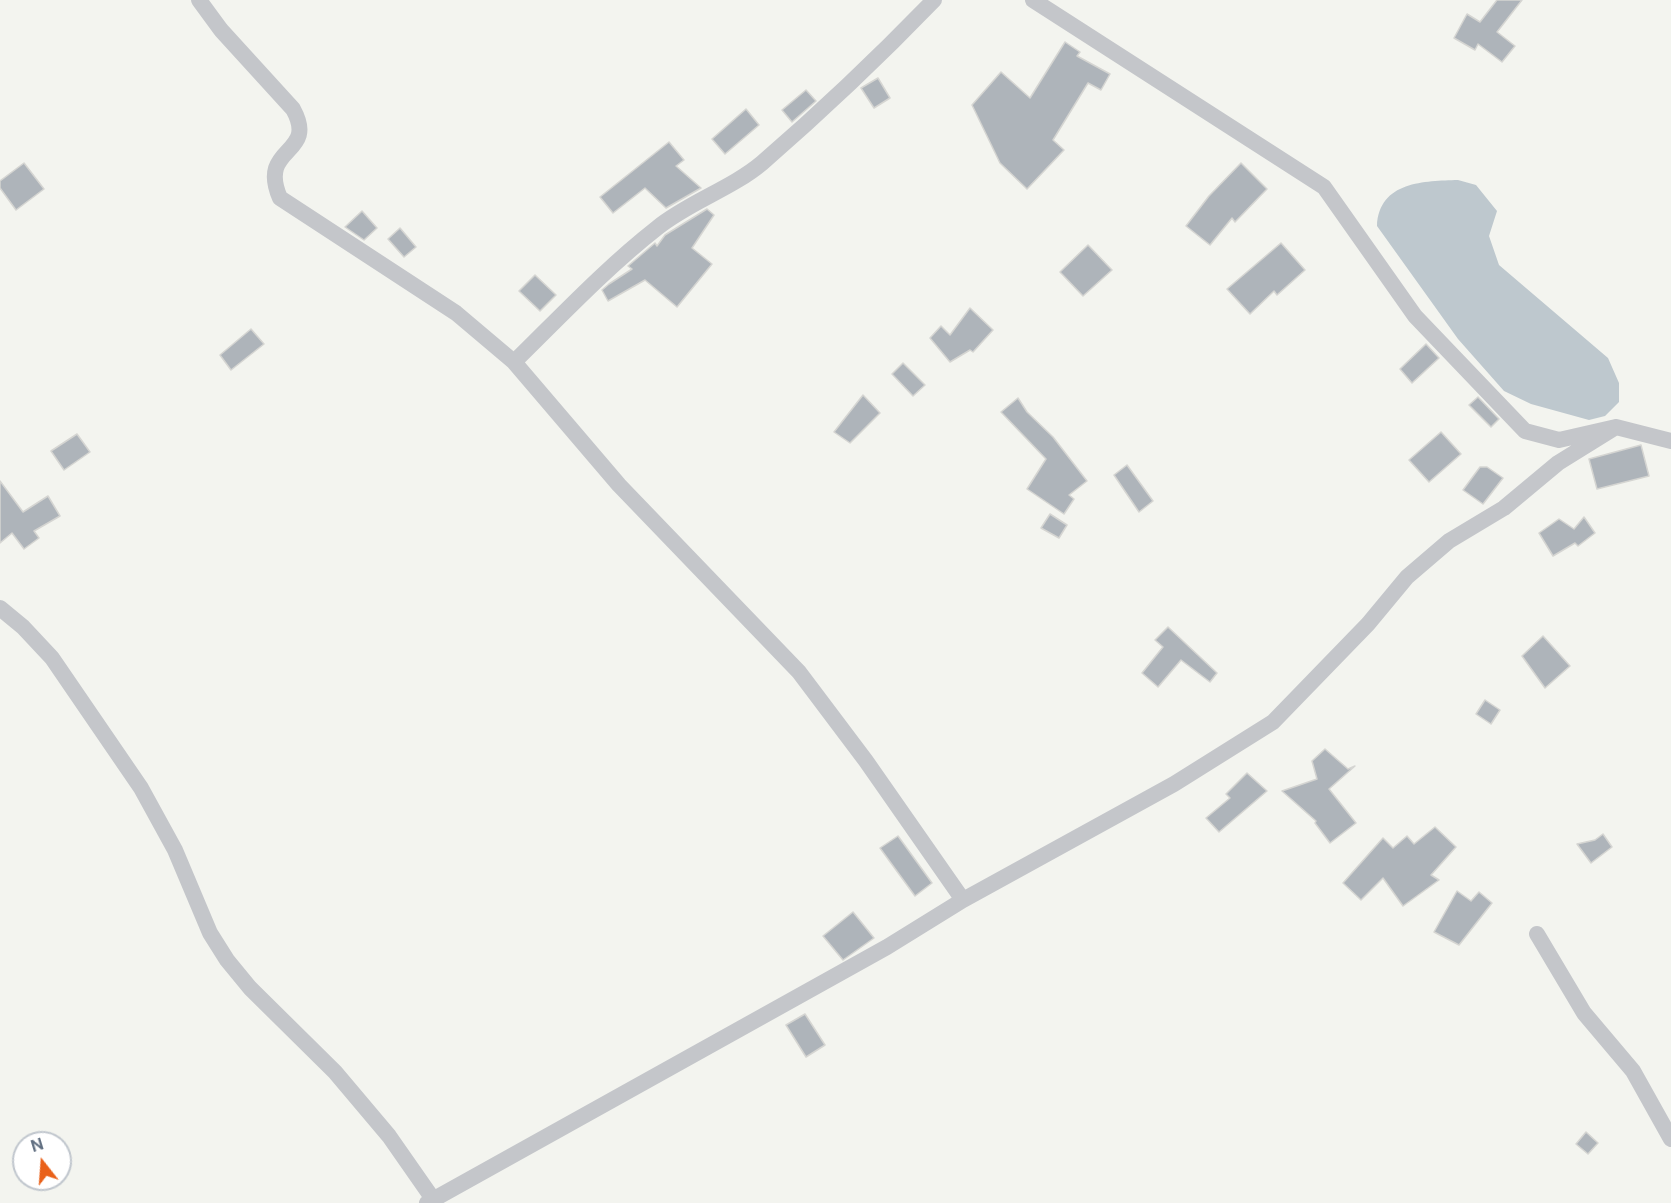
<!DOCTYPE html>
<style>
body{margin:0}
#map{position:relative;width:1671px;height:1203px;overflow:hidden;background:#f3f4ef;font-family:"Public Sans",sans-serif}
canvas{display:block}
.north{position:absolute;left:12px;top:1131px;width:60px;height:60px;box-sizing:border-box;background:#fff;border:2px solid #c0c6cd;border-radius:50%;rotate:343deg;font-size:16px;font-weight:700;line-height:24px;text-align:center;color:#627082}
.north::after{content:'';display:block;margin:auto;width:21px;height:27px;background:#e9611a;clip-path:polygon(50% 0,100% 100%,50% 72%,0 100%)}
</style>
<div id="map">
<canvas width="1671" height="1203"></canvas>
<div class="north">N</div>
</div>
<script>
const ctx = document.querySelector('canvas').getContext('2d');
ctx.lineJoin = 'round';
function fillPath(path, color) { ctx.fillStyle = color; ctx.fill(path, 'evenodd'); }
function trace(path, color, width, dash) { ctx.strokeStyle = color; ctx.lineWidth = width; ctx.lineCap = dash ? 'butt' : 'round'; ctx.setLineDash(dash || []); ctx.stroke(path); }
fillPath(new Path2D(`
 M 1458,180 L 1476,185 L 1497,211 L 1489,236 L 1499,265 L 1608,358 L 1619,383 L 1619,402 L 1605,416 L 1589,420 L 1531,404 L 1504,391 L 1458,339 L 1377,226 C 1379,181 1425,181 1458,180 Z`), '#bec8ce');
const building = new Path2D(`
 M 1497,0 L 1522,0 L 1497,32 L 1515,46 L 1502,62 L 1478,44 L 1475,50 L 1454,38 L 1467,14 L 1480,22 Z
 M 1065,42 L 1080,52 L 1077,56 L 1110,74 L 1101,90 L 1088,83 L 1053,140 L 1064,150 L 1027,189 L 1000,163 L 972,105 L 1001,72 L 1030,98 Z
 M 878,78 L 890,98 L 874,108 L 861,88 Z
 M 806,90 L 816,101 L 792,122 L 782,110 Z
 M 746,109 L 759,125 L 725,154 L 712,139 Z
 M 669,142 L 684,160 L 676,166 L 701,188 L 666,208 L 645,188 L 613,213 L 600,197 Z
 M 24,163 L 44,189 L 16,210 L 0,188 L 0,181 Z
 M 1241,163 L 1267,189 L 1235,222 L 1232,218 L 1210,245 L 1186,226 L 1209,196 Z
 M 707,209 L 714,215 L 692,248 L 712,264 L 677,307 L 645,280 L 608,301 L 602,290 L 609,284 L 632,269 L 628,266 L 655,243 L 657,246 L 665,235 Z
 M 362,211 L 377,228 L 364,240 L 345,227 Z
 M 400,228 L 416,247 L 404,257 L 388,239 Z
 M 1281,243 L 1305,270 L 1277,295 L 1274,291 L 1250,314 L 1227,289 Z
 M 1088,245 L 1112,270 L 1083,296 L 1060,272 Z
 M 535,275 L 556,295 L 540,311 L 519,291 Z
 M 970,308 L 993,330 L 973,352 L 970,350 L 950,362 L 930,338 L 941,326 L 950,335 Z
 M 251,329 L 264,344 L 231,370 L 220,355 Z
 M 1426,344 L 1439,358 L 1412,383 L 1400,369 Z
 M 903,363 L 925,385 L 913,396 L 892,374 Z
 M 863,395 L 880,413 L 850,443 L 834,432 Z
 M 1478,397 L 1499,419 L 1491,427 L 1469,405 Z
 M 1018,398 L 1027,412 L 1053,437 L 1087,481 L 1069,495 L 1074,499 L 1064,514 L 1027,489 L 1046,459 L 1001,412 Z
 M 1441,432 L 1461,454 L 1429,482 L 1409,460 Z
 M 77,434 L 90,452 L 64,470 L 51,451 Z
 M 1641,445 L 1649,476 L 1597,489 L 1589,459 Z
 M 1127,465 L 1153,501 L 1139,512 L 1114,475 Z
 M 1480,467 L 1487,467 L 1503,478 L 1483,504 L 1463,490 Z
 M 0,481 L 23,512 L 48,496 L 60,516 L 34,531 L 39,538 L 24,549 L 12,533 L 0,543 Z
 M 1050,514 L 1067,525 L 1059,538 L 1041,528 Z
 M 1584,517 L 1595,533 L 1578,546 L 1575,543 L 1553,556 L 1539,533 L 1559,519 L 1574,529 Z
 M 1168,627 L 1217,673 L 1210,682 L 1181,660 L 1158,687 L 1142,673 L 1163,647 L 1155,640 Z
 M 1543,636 L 1570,666 L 1545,688 L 1522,656 Z
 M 1485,700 L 1500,710 L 1491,724 L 1476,714 Z
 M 1325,749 L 1348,769 L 1355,766 L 1329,789 L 1356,823 L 1330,843 L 1315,823 L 1316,821 L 1282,791 L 1317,779 L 1312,761 Z
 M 1247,773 L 1267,791 L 1219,832 L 1206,818 L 1230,798 L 1226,794 Z
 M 1435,827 L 1456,847 L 1431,875 L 1439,880 L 1403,906 L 1383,878 L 1361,900 L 1343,883 L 1383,838 L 1393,848 L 1407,836 L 1414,844 Z
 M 1603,834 L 1612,847 L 1591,863 L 1577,844 L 1595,840 Z
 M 898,836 L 932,883 L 915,896 L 880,848 Z
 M 1457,891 L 1471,901 L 1479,892 L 1492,903 L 1459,945 L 1434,932 Z
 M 853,912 L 874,938 L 843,960 L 823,936 Z
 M 805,1014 L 825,1045 L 806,1057 L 786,1025 Z
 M 1586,1132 L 1598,1143 L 1588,1154 L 1576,1144 Z`);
fillPath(building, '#aeb4ba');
trace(building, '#d5d5d2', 1.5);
trace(new Path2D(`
 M 199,0 L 221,30 L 293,109 C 319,156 257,145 280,198 L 456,313 L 514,362 L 619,485 L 799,672 L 866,761 L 963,900
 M 1033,0 L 1324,187 L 1415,316 L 1525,431 L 1559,440 L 1616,427 L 1671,441
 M 514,362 C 561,316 606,268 657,228 C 689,202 731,189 762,163 C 822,111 879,57 934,0
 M 0,608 L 23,627 L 52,658 L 141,788 L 175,850 L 210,933 L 227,960 L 250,988 L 335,1072 L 389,1136 L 433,1199
 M 1537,934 L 1584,1013 L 1633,1071 L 1671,1139
 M 427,1203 L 887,947 L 963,900 L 1174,784 L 1273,722 L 1368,624 L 1407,577 L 1449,541 L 1504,508 L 1558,463 L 1616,427`), '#c4c6ca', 16);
</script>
